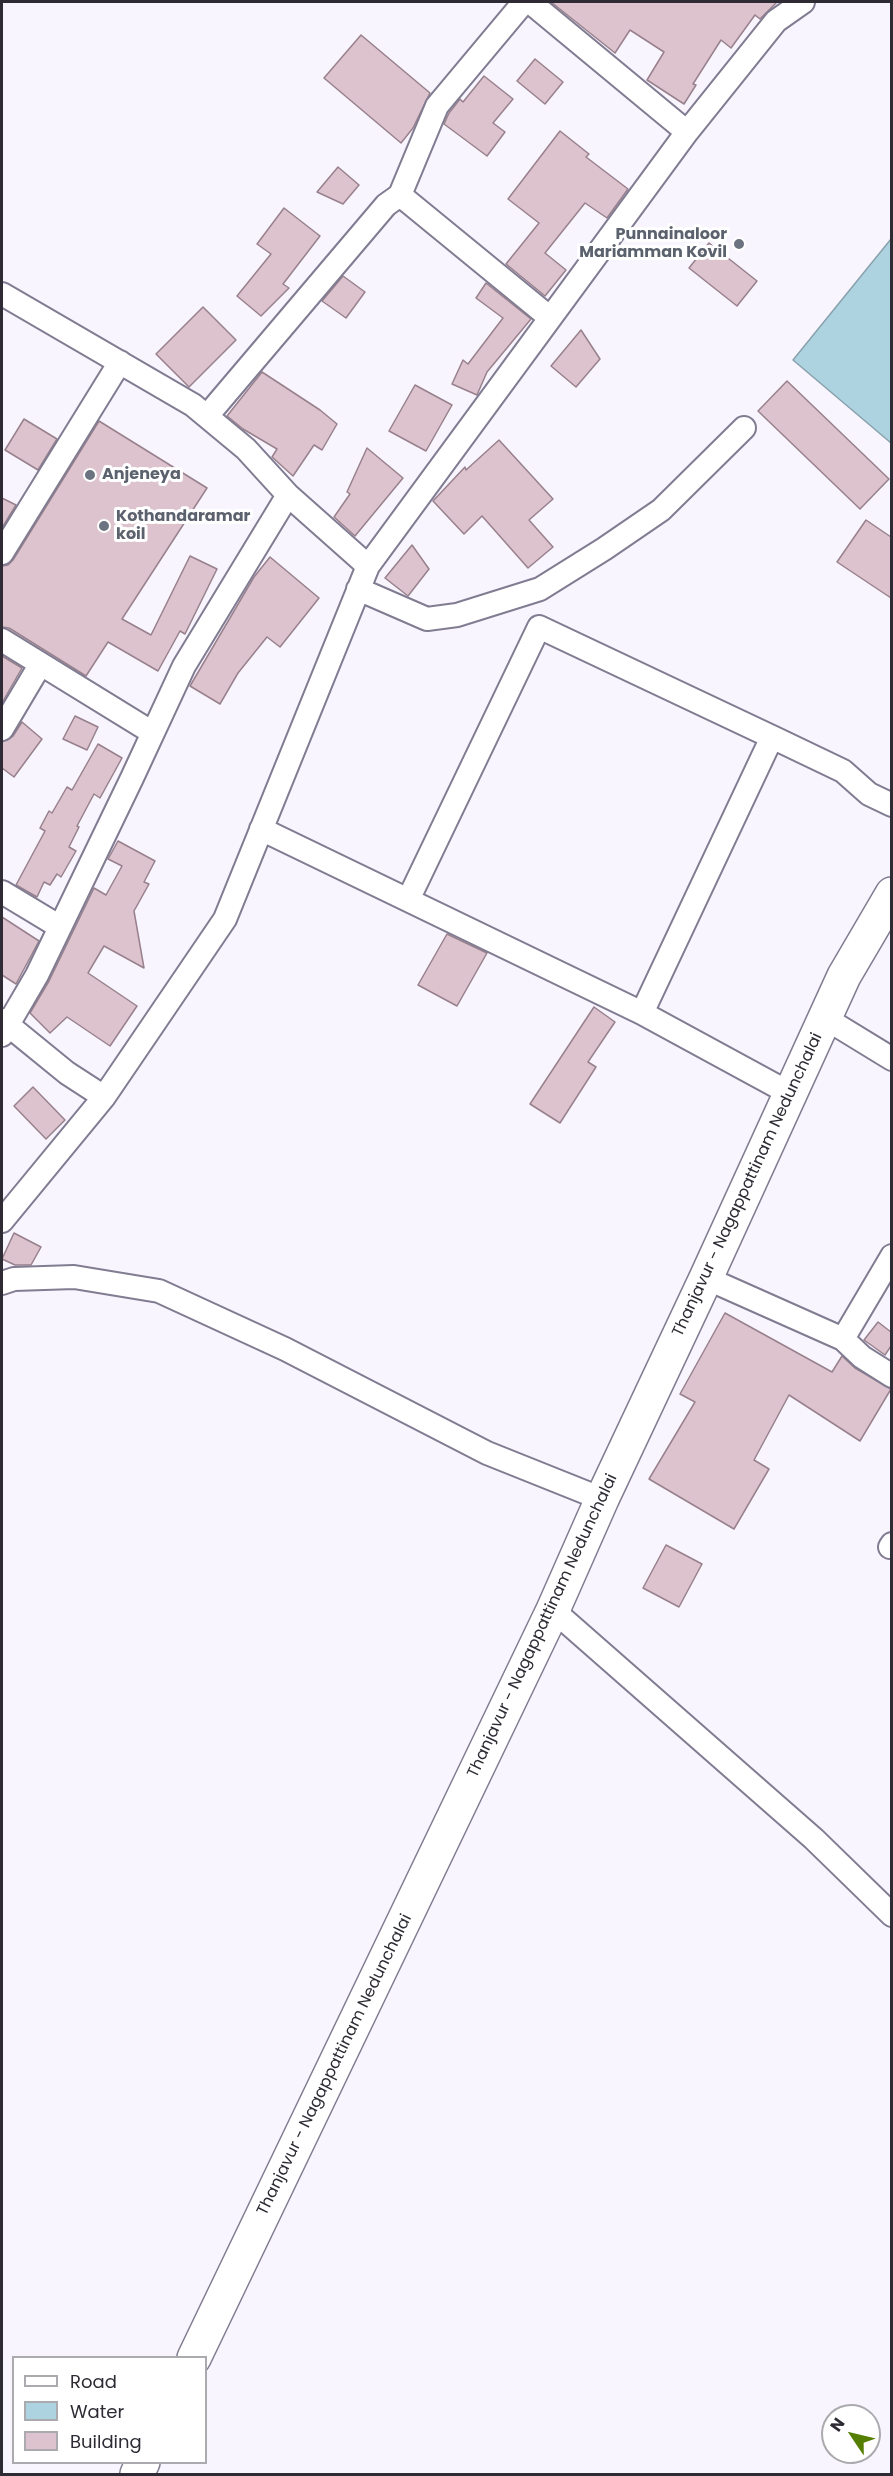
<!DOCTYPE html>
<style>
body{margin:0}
#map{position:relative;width:893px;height:2476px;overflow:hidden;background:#f8f5ff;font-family:Poppins,sans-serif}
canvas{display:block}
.frame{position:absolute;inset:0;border:3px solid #2e2b34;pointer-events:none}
.legend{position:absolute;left:12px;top:2356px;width:195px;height:108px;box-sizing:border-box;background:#fff;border:2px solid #abaaae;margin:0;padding:8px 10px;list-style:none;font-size:18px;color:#2e2b34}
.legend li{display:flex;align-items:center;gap:12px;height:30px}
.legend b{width:30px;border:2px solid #abaaae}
.north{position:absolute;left:821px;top:2404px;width:60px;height:60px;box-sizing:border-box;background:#fff;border:2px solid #abaaae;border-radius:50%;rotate:305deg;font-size:16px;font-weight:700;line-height:24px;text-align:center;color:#2e2b34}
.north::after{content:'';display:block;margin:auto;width:21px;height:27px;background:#557f02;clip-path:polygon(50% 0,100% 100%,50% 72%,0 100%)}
</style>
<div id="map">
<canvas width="893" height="2476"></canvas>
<div class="frame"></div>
<ul class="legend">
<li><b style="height:8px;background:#fff"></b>Road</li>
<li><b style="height:16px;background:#aed3e0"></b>Water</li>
<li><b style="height:16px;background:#dcc3ce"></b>Building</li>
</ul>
<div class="north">N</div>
</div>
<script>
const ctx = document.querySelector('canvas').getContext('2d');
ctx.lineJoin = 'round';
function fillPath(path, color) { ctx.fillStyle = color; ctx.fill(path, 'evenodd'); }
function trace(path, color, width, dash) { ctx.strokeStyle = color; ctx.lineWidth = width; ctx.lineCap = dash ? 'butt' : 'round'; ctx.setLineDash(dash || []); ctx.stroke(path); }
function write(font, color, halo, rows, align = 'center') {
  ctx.font = font + ' Poppins,sans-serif'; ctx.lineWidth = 6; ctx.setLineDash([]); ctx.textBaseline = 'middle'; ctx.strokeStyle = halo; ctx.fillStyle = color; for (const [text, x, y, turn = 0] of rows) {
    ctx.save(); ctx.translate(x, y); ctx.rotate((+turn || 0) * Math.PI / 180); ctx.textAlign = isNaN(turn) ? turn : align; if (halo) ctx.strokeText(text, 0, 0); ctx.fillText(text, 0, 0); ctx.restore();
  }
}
const water = new Path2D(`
 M 891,239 L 891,443 L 793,360 Z`);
fillPath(water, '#aed3e0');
trace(water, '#88a1ac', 1.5);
const building = new Path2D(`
 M 551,2 L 777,2 L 760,19 L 755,15 L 731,48 L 721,40 L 693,84 L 696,85 L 684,104 L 647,80 L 664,52 L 630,30 L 615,53 Z
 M 361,35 L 430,93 L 413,128 L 401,143 L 324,78 Z
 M 535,59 L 563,82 L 545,104 L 517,81 Z
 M 484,76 L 513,99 L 493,123 L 505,132 L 487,156 L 444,124 L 449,113 L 460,99 L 463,102 Z
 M 560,131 L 589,154 L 586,157 L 628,189 L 607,218 L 585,203 L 545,253 L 566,270 L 545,296 L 506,264 L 539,223 L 508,199 Z
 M 338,167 L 359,185 L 343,204 L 317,192 Z
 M 284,208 L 320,236 L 283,284 L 289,288 L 261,316 L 237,296 L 271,254 L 257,244 Z
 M 709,243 L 757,281 L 737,306 L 689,268 Z
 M 343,276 L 365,292 L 346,318 L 322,301 Z
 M 486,283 L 531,319 L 487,372 L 477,395 L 452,384 L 463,360 L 468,364 L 503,318 L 476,298 Z
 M 203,307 L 236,340 L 189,387 L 156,354 Z
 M 581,330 L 600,359 L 576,387 L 551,366 Z
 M 262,372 L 320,410 L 337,424 L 322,450 L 314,445 L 293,476 L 272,457 L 277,449 L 243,429 L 227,416 Z
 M 787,381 L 889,479 L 860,509 L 758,411 Z
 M 415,385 L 452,405 L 426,451 L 389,431 Z
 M 24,419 L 57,439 L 38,470 L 5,450 Z
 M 99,421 L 207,488 L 122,619 L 151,635 L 190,556 L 217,569 L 185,634 L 180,631 L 158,671 L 108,642 L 86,676 L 9,628 L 2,627 L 2,566 L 8,565 L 13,560 Z
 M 499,440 L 553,499 L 529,520 L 553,547 L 528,568 L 482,516 L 464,534 L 433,501 L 465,467 L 466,470 Z
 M 367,448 L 403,478 L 355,536 L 334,517 L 350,494 L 347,492 Z
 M 2,498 L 16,505 L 2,528 Z
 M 866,520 L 891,537 L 891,598 L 837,562 Z
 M 412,545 L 429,569 L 408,596 L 385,578 Z
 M 270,557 L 319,598 L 280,647 L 267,637 L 238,673 L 220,704 L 190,686 L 254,577 Z
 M 2,656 L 22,668 L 2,703 Z
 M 75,716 L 98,727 L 87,750 L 63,739 Z
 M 22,722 L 42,739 L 14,777 L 2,768 L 2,742 L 13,736 Z
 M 98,744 L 122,758 L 100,798 L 94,794 L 77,826 L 79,827 L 69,847 L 76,851 L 61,877 L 57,874 L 50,885 L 44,882 L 37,897 L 16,885 L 45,831 L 40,828 L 49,811 L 52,813 L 67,787 L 72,790 Z
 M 118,841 L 155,861 L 144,882 L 149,884 L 134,911 L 144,968 L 104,946 L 88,973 L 137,1006 L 110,1046 L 67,1017 L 50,1033 L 30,1013 L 49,981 L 94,888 L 106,895 L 122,866 L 108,859 Z
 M 2,917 L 39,941 L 16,984 L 2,975 Z
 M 447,934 L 487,953 L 457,1006 L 418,985 Z
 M 594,1007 L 615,1022 L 588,1062 L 596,1067 L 560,1123 L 530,1104 Z
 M 33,1087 L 65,1120 L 46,1139 L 14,1106 Z
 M 14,1233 L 41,1247 L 31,1265 L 15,1265 L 2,1259 Z
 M 725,1313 L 832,1372 L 842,1356 L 855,1368 L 891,1389 L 860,1441 L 789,1395 L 754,1460 L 769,1469 L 734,1529 L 649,1479 L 695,1402 L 680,1394 Z
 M 878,1322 L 891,1332 L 891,1346 L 885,1355 L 864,1340 Z
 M 666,1545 L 702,1564 L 679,1607 L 643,1588 Z`);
fillPath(building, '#dcc3ce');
trace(building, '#98818c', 1.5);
const minor = new Path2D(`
 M 530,2 L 687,132
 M 400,195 L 549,317
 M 2,294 L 193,405 L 246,449 L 288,495 L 368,566
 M 207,416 L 386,205 L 400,195 L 437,106 L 524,2
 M 2,553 L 120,362
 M 358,589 L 427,619 L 457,615 L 540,589 L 604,549 L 661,510 L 744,428
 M 2,640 L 153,733
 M 2,729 L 40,665
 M 772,737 L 843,771 L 869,794 L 892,805
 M 261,829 L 642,1013 L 791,1094
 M 2,892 L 60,927
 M 408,900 L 539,627 L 772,737 L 642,1013
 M 825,1018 L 892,1059
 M 2,1020 L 67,1073 L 104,1097
 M 2,1035 L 37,975 L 132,778 L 184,666 L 288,495
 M 2,1221 L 104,1097 L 225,919 L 368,566 L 687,132 L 776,21 L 803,2
 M 706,1278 L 843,1339 L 862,1357 L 892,1376
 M 2,1283 L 14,1279 L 74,1277 L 159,1291 L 285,1349 L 487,1453 L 602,1499
 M 843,1339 L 892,1256
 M 890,1547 L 892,1544
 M 553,1610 L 814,1839 L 892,1915`);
const highway = new Path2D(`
 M 194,2358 L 553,1610 L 602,1499 L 706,1278 L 844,976 L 892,894
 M 137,2474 L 143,2462`);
trace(minor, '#817c91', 26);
trace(highway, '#817c91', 36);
trace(minor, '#fff', 22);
trace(highway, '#fff', 33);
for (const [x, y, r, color] of [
 [739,244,6,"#6b7280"],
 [90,475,6,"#6b7280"],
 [104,526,6,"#6b7280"]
]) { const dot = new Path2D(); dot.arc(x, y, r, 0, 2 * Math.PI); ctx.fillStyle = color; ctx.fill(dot); trace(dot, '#fff', 2); }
write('bold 16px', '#5b616d', '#fff', [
 ["Punnainaloor",727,235,"right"],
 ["Mariamman Kovil",727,253,"right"],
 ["Anjeneya",102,475],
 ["Kothandaramar",116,517],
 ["koil",116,535]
], 'left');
write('16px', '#2e2b34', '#fff', [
 ["Thanjavur - Nagappattinam Nedunchalai",748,1185,-65],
 ["Thanjavur - Nagappattinam Nedunchalai",543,1626,-65],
 ["Thanjavur - Nagappattinam Nedunchalai",335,2065,-64]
]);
</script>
